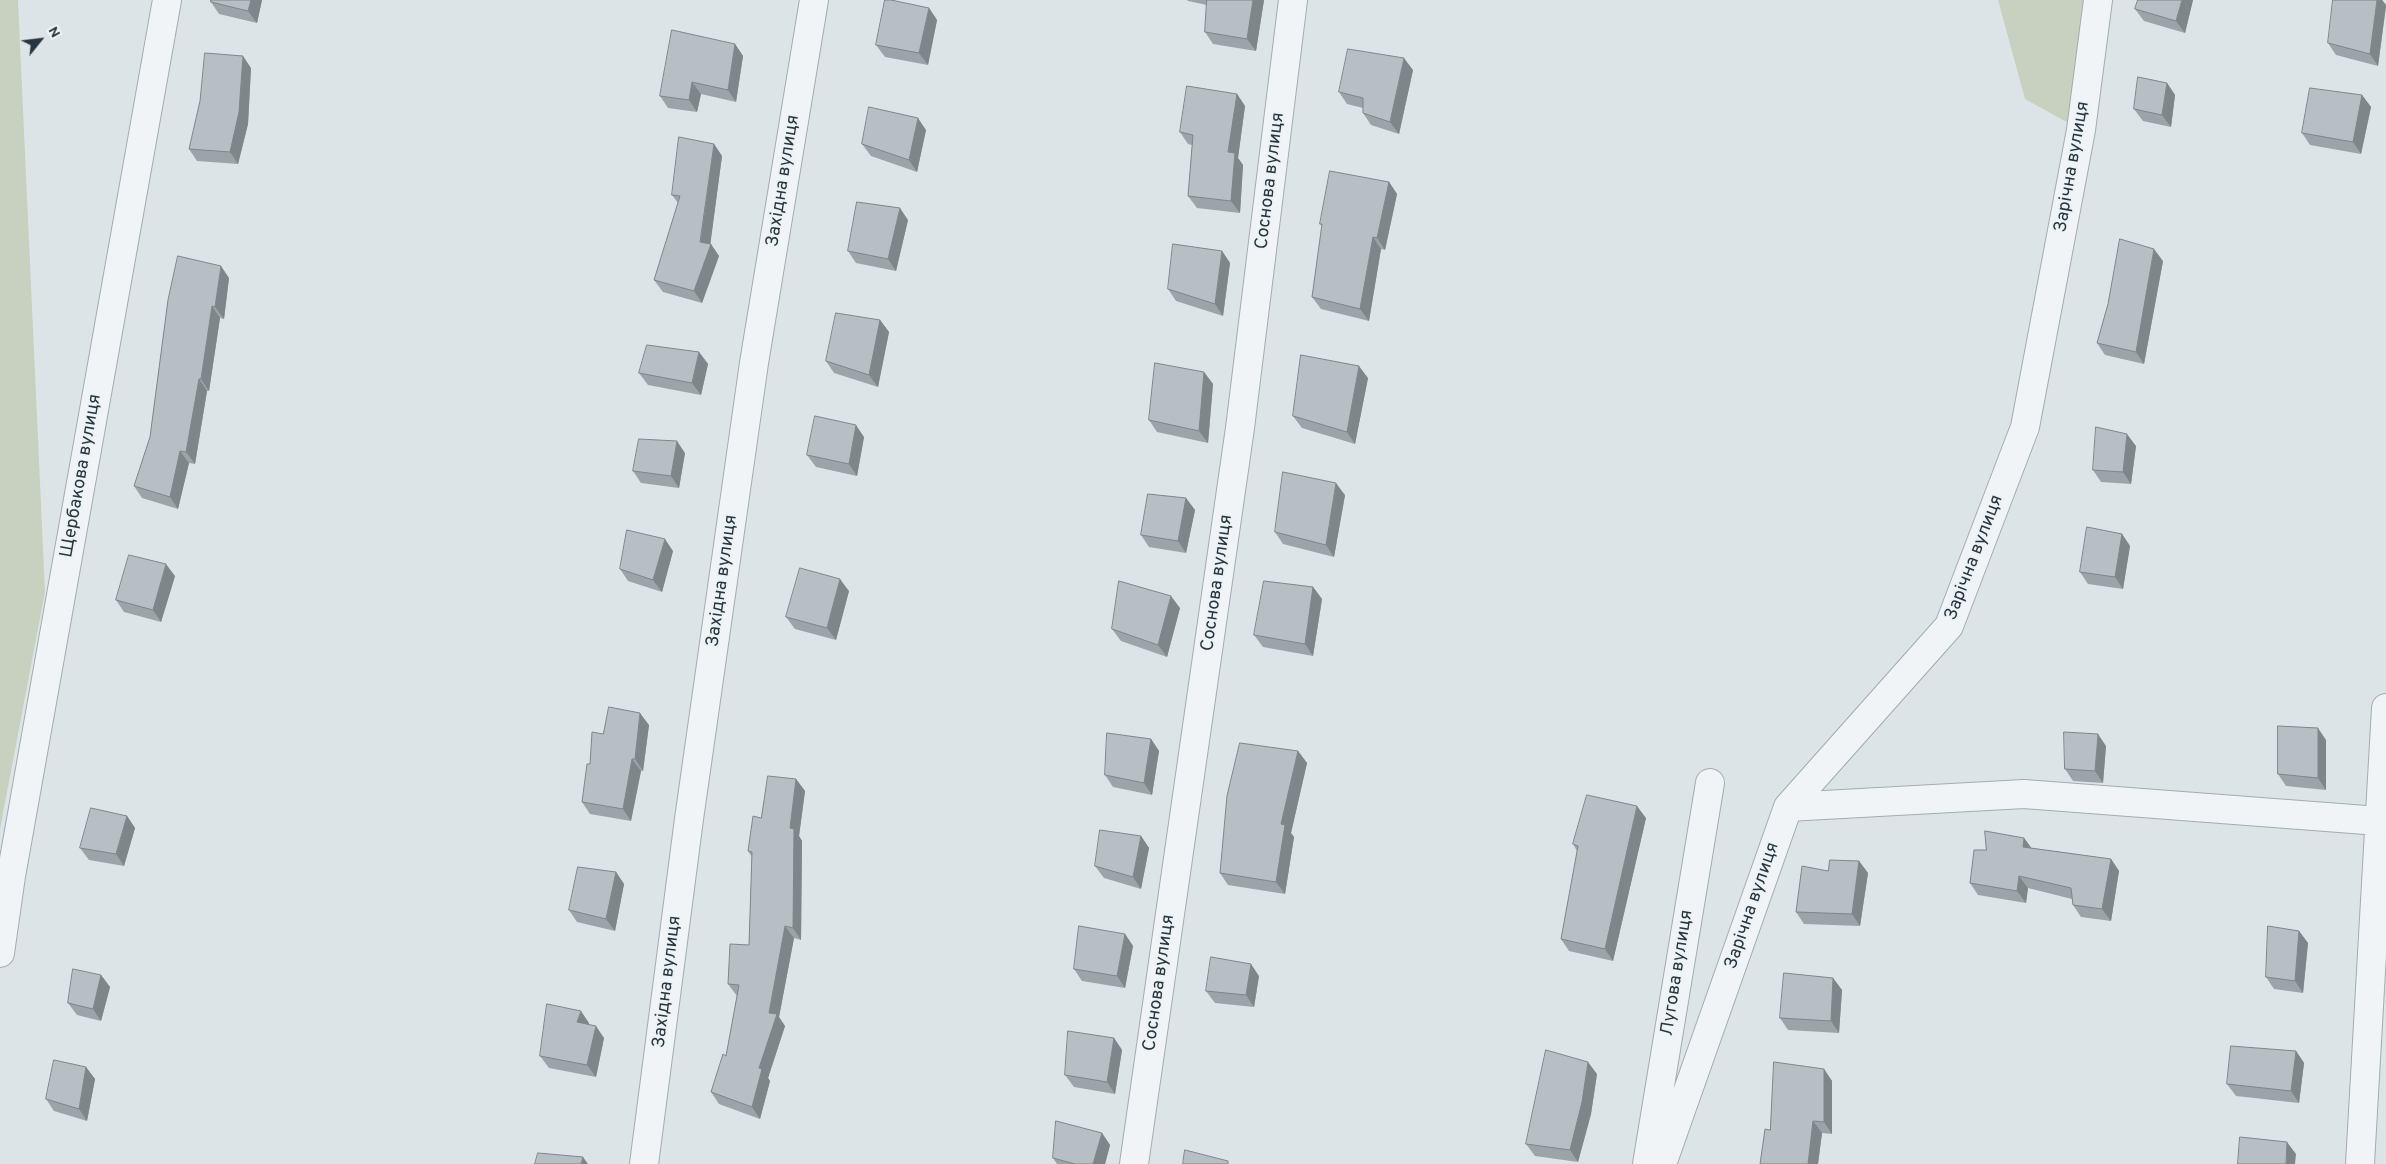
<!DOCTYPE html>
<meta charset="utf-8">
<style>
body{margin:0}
#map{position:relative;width:2386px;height:1164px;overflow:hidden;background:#dde4e7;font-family:Overpass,sans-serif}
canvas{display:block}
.north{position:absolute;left:15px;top:15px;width:50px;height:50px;-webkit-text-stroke:4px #edf2f5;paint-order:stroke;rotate:61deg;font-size:14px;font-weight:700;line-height:20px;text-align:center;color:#27353e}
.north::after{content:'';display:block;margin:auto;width:18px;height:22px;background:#27353e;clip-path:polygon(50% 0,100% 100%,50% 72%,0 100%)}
</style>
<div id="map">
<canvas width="2386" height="1164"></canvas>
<div class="north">N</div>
</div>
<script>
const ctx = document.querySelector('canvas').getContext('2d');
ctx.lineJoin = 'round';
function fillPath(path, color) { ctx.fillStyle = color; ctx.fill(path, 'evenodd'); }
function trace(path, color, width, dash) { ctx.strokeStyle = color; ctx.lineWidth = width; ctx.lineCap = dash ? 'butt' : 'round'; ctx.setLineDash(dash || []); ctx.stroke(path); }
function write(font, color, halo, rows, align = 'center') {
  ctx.font = font + ' Overpass,sans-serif'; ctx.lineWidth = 4; ctx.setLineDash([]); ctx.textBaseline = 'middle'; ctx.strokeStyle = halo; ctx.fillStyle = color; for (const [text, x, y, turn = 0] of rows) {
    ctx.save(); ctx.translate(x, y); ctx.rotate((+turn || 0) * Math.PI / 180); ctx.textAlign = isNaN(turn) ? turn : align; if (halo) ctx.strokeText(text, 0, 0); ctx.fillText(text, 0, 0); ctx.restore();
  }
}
fillPath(new Path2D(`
 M 0,0 L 18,0 L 45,592 L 0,829 Z
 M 1998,0 L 2098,0 L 2081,130 L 2025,99 Z`), '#c8d1bf');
const minor = new Path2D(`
 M 1788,807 L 2024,794 L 2379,821
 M 0,953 L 11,876 L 167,0
 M 644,1164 L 689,819 L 754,363 L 814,0
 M 1134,1164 L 1240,428 L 1293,0
 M 1647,1164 L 1710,783
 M 1662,1164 L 1788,807 L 1949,626 L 2025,427 L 2081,130 L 2098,0
 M 2360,1164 L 2386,708`);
trace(minor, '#a3acb1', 30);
trace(minor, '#f0f4f6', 28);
fillPath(new Path2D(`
 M 211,0 L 262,0 L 257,23 L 219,14 L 211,2 Z
 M 1187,0 L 1264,0 L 1256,51 L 1213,44 L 1205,32 L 1207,5 L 1188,1 Z
 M 2193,0 L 2185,33 L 2144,21 L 2135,9 Z
 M 2382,0 L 2386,5 L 2386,7 L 2378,66 L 2336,55 L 2328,43 Z
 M 929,8 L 937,20 L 928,65 L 885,57 L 876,45 Z
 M 735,44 L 743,56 L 736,102 L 701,94 L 697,112 L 668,108 L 660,96 Z
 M 251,68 L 248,124 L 238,164 L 197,161 L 189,149 Z
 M 1413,70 L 1399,134 L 1371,125 L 1363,113 L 1363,108 L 1347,104 L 1339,92 Z
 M 2167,83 L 2175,95 L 2171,127 L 2143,121 L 2134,109 Z
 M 1237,94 L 1245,106 L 1238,158 L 1243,165 L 1240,213 L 1197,208 L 1188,196 L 1192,145 L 1188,144 L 1180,132 Z
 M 2362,95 L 2371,107 L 2361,154 L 2310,145 L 2302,133 Z
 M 926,130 L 917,172 L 871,156 L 862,144 Z
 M 714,144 L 722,156 L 710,244 L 719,256 L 702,303 L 663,292 L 654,280 L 678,203 L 672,195 Z
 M 1389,182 L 1397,194 L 1385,250 L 1381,249 L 1369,321 L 1321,309 L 1312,297 L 1322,226 L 1320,224 Z
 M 908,220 L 896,271 L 856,263 L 848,251 Z
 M 1222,251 L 1230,263 L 1223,316 L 1176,301 L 1168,289 Z
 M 2163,261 L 2144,364 L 2105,355 L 2097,343 L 2108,304 Z
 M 229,278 L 224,319 L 220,318 L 209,391 L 207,391 L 195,464 L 189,463 L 178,509 L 142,498 L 134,486 L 150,437 L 168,300 Z
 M 880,320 L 889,332 L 878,387 L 834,373 L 826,361 Z
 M 699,352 L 708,364 L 701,395 L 648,385 L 639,373 Z
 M 1204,372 L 1213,384 L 1208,443 L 1157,432 L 1149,420 Z
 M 1368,378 L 1355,444 L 1302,428 L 1293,416 Z
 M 864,437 L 857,476 L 816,467 L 807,455 Z
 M 2136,446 L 2131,484 L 2101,482 L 2093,470 Z
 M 685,453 L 679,488 L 641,483 L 633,471 Z
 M 1345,495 L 1334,557 L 1283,544 L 1275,532 Z
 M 1186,498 L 1195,510 L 1186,553 L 1149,547 L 1141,535 Z
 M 2122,534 L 2130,546 L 2123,589 L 2088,584 L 2080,572 Z
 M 673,551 L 662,592 L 628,581 L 620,569 Z
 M 175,576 L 161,622 L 124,612 L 116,600 Z
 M 1313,587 L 1322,599 L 1313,656 L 1263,647 L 1254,635 Z
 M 849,591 L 836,640 L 795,629 L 786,617 Z
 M 1180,608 L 1167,657 L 1121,641 L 1112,629 Z
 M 649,725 L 643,771 L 641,771 L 631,821 L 590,814 L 582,802 L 590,764 L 603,734 Z
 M 1151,739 L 1159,751 L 1152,795 L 1113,787 L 1105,775 Z
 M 2326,740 L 2326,790 L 2286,786 L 2278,774 Z
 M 2106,746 L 2103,783 L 2073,781 L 2065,769 Z
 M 1298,751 L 1307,763 L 1291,833 L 1294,837 L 1285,894 L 1228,885 L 1220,873 Z
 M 796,779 L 805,791 L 799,836 L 802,841 L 801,940 L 794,938 L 779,1017 L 785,1026 L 768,1078 L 770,1081 L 760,1119 L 719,1104 L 711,1092 L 726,1056 L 737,996 L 728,984 L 749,945 L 752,857 L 748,851 L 761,818 Z
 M 127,816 L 135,828 L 124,866 L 89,860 L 80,848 Z
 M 1646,818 L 1613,961 L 1569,951 L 1561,939 L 1577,851 L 1573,844 Z
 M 1141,836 L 1149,848 L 1141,889 L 1104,878 L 1095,866 Z
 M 2024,838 L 2031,848 L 2111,859 L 2119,871 L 2111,921 L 2081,917 L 2073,905 L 2072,899 L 2028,888 L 2026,903 L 1978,895 L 1970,883 L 1986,850 Z
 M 1859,861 L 1868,873 L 1860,926 L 1804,924 L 1796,912 L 1828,871 Z
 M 616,872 L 624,884 L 615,931 L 577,922 L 569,910 Z
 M 2299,931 L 2308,943 L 2303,993 L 2274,989 L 2266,977 Z
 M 1125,934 L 1133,946 L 1125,988 L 1082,981 L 1074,969 Z
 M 101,975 L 110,987 L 101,1021 L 77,1015 L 68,1003 Z
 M 1259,976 L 1254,1007 L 1215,1003 L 1206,991 Z
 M 1833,978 L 1842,990 L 1839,1033 L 1788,1030 L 1780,1018 Z
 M 589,1023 L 589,1024 L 604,1038 L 596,1077 L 549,1068 L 540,1056 Z
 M 1114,1038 L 1122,1050 L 1115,1094 L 1074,1087 L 1065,1075 Z
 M 2296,1051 L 2304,1063 L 2299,1103 L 2236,1096 L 2227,1084 Z
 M 86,1067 L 95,1079 L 87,1121 L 54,1111 L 46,1099 Z
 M 1824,1069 L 1832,1081 L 1832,1134 L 1822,1133 L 1818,1164 L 1760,1164 L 1770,1130 Z
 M 1597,1074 L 1591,1114 L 1578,1162 L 1535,1156 L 1526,1144 Z
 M 1102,1133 L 1110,1145 L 1105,1164 L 1057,1164 L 1053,1158 Z`), '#9ca4a9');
fillPath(new Path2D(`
 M 251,0 L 262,0 L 257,23 L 248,11 Z
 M 1253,0 L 1264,0 L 1256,51 L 1247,39 Z
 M 2182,0 L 2193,0 L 2185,33 L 2176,21 Z
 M 2377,0 L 2382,0 L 2386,5 L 2378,66 L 2370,54 Z
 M 929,8 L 937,20 L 928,65 L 919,53 Z
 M 735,44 L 743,56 L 736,102 L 728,90 Z
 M 243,56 L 251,68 L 248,124 L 238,164 L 230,152 Z
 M 1404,58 L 1413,70 L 1399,134 L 1390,122 Z
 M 692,82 L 701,94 L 697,112 L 689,100 Z
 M 2167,83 L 2175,95 L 2171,127 L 2162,115 Z
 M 1237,94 L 1245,106 L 1238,158 L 1243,165 L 1240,213 L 1231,201 L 1228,152 Z
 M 2362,95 L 2371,107 L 2361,154 L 2353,142 Z
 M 918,118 L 926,130 L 917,172 L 909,160 Z
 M 714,144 L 722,156 L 710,247 L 711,244 L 719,256 L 702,303 L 694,291 Z
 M 1389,182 L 1397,194 L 1385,250 L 1377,238 Z
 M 900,208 L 908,220 L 896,271 L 888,259 Z
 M 1373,237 L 1381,249 L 1369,321 L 1360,309 Z
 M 2154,249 L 2163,261 L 2144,364 L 2136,352 Z
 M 1222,251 L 1230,263 L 1223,316 L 1215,304 Z
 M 221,266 L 229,278 L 224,319 L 215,307 Z
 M 212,306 L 220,318 L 209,391 L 201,379 Z
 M 880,320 L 889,332 L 878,387 L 869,375 Z
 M 699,352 L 708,364 L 701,395 L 692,383 Z
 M 1359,366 L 1368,378 L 1355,444 L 1347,432 Z
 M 1204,372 L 1213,384 L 1208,443 L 1199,431 Z
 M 199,379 L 207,391 L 195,464 L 186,452 Z
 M 856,425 L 864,437 L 857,476 L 849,464 Z
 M 2127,434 L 2136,446 L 2131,484 L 2123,472 Z
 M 677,441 L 685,453 L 679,488 L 671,476 Z
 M 180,451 L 189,463 L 178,509 L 170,497 Z
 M 1336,483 L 1345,495 L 1334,557 L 1326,545 Z
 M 1186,498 L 1195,510 L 1186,553 L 1178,541 Z
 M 2122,534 L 2130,546 L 2123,589 L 2115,577 Z
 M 665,539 L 673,551 L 662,592 L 653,580 Z
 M 166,564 L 175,576 L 161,622 L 153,610 Z
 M 840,579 L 849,591 L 836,640 L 827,628 Z
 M 1313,587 L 1322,599 L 1313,656 L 1305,644 Z
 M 1171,596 L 1180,608 L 1167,657 L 1158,645 Z
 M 640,713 L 649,725 L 643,771 L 635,759 Z
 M 2318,728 L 2326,740 L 2326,790 L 2318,778 Z
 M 2098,734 L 2106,746 L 2103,783 L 2095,771 Z
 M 1151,739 L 1159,751 L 1152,795 L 1144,783 Z
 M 1298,751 L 1307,763 L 1291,833 L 1294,837 L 1285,894 L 1276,882 L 1281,824 Z
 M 632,759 L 641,771 L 631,821 L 623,809 Z
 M 796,779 L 805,791 L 799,836 L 802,841 L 801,940 L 793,928 L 790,828 Z
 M 1637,806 L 1646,818 L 1613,961 L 1605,949 Z
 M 127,816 L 135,828 L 124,866 L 116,854 Z
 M 1141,836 L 1149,848 L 1141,889 L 1133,877 Z
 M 2024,838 L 2033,850 L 2023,847 Z
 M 2111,859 L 2119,871 L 2111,921 L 2102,909 Z
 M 1859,861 L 1868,873 L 1860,926 L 1852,914 Z
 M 616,872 L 624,884 L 615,931 L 606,919 Z
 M 2019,876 L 2028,888 L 2026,903 L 2017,891 Z
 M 785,926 L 794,938 L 779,1017 L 785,1026 L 768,1078 L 770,1081 L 760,1119 L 752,1107 L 769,1013 Z
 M 2299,931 L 2308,943 L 2303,993 L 2295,981 Z
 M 1125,934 L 1133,946 L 1125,988 L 1117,976 Z
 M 1251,964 L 1259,976 L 1254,1007 L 1246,995 Z
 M 101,975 L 110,987 L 101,1021 L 93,1009 Z
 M 1833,978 L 1842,990 L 1839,1033 L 1831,1021 Z
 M 581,1011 L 589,1023 L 586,1034 L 577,1022 Z
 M 596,1026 L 604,1038 L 596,1077 L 587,1065 Z
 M 1114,1038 L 1122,1050 L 1115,1094 L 1107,1082 Z
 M 2296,1051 L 2304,1063 L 2299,1103 L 2291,1091 Z
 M 1588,1062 L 1597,1074 L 1591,1114 L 1578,1162 L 1570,1150 Z
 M 86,1067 L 95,1079 L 87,1121 L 79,1109 Z
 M 1824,1069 L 1832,1081 L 1832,1134 L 1824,1122 Z
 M 1813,1121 L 1822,1133 L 1818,1164 L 1808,1164 Z
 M 1102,1133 L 1110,1145 L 1105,1164 L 1093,1164 Z
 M 2287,1142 L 2296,1154 L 2295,1164 L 2286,1164 Z
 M 583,1157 L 588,1164 L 581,1164 Z`), '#7f8689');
const building = new Path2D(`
 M 211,0 L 251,0 L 248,11 L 211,2 Z
 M 885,0 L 891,0 L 929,8 L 919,53 L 876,45 Z
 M 1207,0 L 1253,0 L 1247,39 L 1205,32 Z
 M 2138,0 L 2182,0 L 2176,21 L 2135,9 Z
 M 2333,0 L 2377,0 L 2370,54 L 2328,43 Z
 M 672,30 L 735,44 L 728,90 L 692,82 L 689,100 L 660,96 Z
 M 1348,49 L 1404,58 L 1390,122 L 1363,113 L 1363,98 L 1339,92 Z
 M 205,53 L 243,56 L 239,112 L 230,152 L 189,149 L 200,101 Z
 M 2138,77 L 2167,83 L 2162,115 L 2134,109 Z
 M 1187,86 L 1237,94 L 1228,152 L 1235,153 L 1231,201 L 1188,196 L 1193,135 L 1180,132 Z
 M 2310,88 L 2362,95 L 2353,142 L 2302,133 Z
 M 869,107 L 918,118 L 909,160 L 862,144 Z
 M 679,137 L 714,144 L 700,242 L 711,244 L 694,291 L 654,280 L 680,196 L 672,195 Z
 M 1330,171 L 1389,182 L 1377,238 L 1373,237 L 1360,309 L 1312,297 L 1322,224 L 1320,224 Z
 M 857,202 L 900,208 L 888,259 L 848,251 Z
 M 2120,239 L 2154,249 L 2136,352 L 2097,343 L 2108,304 Z
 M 1173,244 L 1222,251 L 1215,304 L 1168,289 Z
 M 178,256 L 221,266 L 215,307 L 212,306 L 201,379 L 199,379 L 186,452 L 180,451 L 170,497 L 134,486 L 150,437 L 168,300 Z
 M 836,313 L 880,320 L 869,375 L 826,361 Z
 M 647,345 L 699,352 L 692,383 L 639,373 Z
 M 1301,355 L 1359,366 L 1347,432 L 1293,416 Z
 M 1155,363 L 1204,372 L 1199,431 L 1149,420 Z
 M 815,416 L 856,425 L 849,464 L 807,455 Z
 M 2096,427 L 2127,434 L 2123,472 L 2093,470 Z
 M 639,439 L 677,441 L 671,476 L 633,471 Z
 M 1283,472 L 1336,483 L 1326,545 L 1275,532 Z
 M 1148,494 L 1186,498 L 1178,541 L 1141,535 Z
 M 2087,527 L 2122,534 L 2115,577 L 2080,572 Z
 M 627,530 L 665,539 L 653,580 L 620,569 Z
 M 129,555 L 166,564 L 153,610 L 116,600 Z
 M 800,568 L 840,579 L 827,628 L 786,617 Z
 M 1119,581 L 1171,596 L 1158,645 L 1112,629 Z
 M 1264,581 L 1313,587 L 1305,644 L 1254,635 Z
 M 609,707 L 640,713 L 635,759 L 632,759 L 623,809 L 582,802 L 587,764 L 590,764 L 592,732 L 603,734 Z
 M 2278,726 L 2318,728 L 2318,778 L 2278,774 Z
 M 2064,732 L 2098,734 L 2095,771 L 2065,769 Z
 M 1107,733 L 1151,739 L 1144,783 L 1105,775 Z
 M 1240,743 L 1298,751 L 1281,824 L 1285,825 L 1276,882 L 1220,873 L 1227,796 Z
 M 768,776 L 796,779 L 790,828 L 794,829 L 793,928 L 785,926 L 769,1013 L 777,1014 L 759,1068 L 762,1069 L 752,1107 L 711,1092 L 723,1054 L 726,1056 L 739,985 L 728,984 L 730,944 L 749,945 L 752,852 L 748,851 L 753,816 L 761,818 Z
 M 1587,795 L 1637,806 L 1605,949 L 1561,939 L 1578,846 L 1573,844 Z
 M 91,808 L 127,816 L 116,854 L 80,848 Z
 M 1100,830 L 1141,836 L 1133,877 L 1095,866 Z
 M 1985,831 L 2024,838 L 2023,847 L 2111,859 L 2102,909 L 2073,905 L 2071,888 L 2019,876 L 2017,891 L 1970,883 L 1974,850 L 1986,850 Z
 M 1830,860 L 1859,861 L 1852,914 L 1796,912 L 1802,866 L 1828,871 Z
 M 578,867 L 616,872 L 606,919 L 569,910 Z
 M 1079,926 L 1125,934 L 1117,976 L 1074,969 Z
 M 2268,926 L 2299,931 L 2295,981 L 2266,977 Z
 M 1211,957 L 1251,964 L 1246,995 L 1206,991 Z
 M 73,969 L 101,975 L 93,1009 L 68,1003 Z
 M 1784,973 L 1833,978 L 1831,1021 L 1780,1018 Z
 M 547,1004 L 581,1011 L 577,1022 L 596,1026 L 587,1065 L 540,1056 Z
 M 1068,1031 L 1114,1038 L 1107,1082 L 1065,1075 Z
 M 2231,1046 L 2296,1051 L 2291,1091 L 2227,1084 Z
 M 1546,1050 L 1588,1062 L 1582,1102 L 1570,1150 L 1526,1144 Z
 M 54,1060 L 86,1067 L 79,1109 L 46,1099 Z
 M 1774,1062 L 1824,1069 L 1824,1122 L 1813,1121 L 1808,1164 L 1760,1164 L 1765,1129 L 1770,1130 Z
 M 1056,1121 L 1102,1133 L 1093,1164 L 1075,1164 L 1053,1158 Z
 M 2240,1137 L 2287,1142 L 2286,1164 L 2238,1164 Z
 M 1185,1150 L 1228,1161 L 1228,1164 L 1183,1164 Z
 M 538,1153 L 583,1157 L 581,1164 L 535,1164 Z`);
fillPath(building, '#b5bfc4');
trace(building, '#7f8689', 1);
write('18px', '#27353e', '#edf2f5', [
 ["Зарічна вулиця",2073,167,-80],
 ["Західна вулиця",784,181,-81],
 ["Соснова вулиця",1271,181,-83],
 ["Щербакова вулиця",82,476,-80],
 ["Зарічна вулиця",1975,558,-69],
 ["Західна вулиця",723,581,-82],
 ["Соснова вулиця",1218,583,-82],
 ["Зарічна вулиця",1753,906,-71],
 ["Лугова вулиця",1678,973,-81],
 ["Західна вулиця",668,982,-83],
 ["Соснова вулиця",1160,983,-82]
]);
</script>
